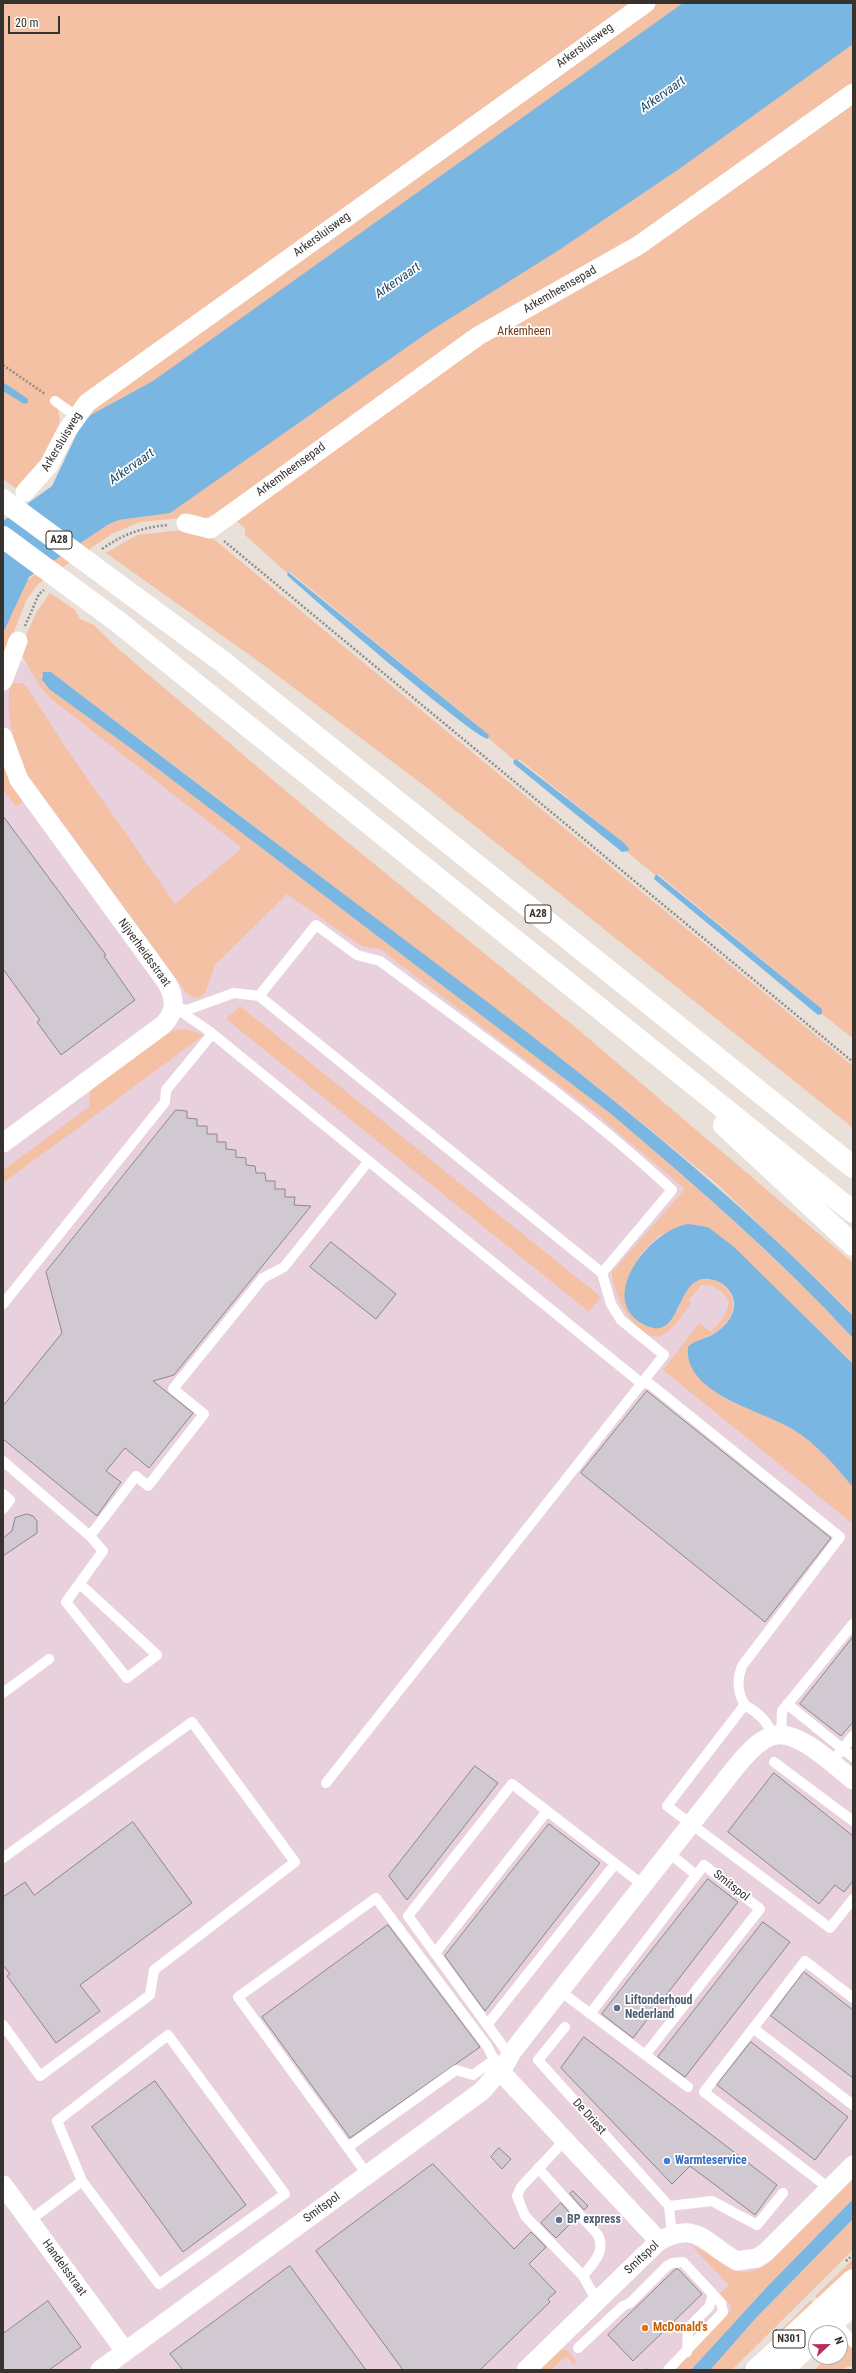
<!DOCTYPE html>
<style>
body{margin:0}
#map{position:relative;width:856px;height:2373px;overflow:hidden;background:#eae0da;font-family:"Roboto Condensed",sans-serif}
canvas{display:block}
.frame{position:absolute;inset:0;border:4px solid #363230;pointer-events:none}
.north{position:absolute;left:808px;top:2325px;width:40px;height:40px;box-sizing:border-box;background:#fff;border:1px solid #afadac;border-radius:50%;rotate:68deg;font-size:11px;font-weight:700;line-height:16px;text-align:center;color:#363230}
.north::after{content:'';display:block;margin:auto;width:14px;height:18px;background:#b92c5f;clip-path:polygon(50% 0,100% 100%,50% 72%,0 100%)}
.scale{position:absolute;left:8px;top:16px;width:52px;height:18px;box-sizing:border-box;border:2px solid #363230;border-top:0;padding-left:5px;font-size:12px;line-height:14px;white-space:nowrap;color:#363230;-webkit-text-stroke:3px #fff;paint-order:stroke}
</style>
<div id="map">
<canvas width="856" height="2373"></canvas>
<div class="frame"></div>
<div class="north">N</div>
<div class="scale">20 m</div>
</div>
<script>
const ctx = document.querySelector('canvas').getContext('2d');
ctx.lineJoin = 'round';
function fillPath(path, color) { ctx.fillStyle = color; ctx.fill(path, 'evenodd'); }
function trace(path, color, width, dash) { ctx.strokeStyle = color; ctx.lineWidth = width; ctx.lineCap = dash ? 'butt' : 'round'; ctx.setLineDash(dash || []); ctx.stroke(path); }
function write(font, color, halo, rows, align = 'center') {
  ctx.font = font + ' "Roboto Condensed",sans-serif'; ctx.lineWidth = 3.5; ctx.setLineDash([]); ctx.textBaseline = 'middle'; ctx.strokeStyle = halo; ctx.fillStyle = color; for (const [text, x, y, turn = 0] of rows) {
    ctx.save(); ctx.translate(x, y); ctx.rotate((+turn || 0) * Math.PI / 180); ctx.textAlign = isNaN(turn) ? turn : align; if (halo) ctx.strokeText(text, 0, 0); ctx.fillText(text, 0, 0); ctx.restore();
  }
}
fillPath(new Path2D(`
 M 3,651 L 39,672 L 43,691 L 633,1139 L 853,1350 L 853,2201 L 699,2370 L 3,2370 Z`), '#e8d1dd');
fillPath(new Path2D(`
 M 3,3 L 853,3 L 853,1035 L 851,1037 L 822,1014 L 822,1009 L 658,874 L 655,875 L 627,852 L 623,842 L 520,760 L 514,760 L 488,738 L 489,735 L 290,572 L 287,573 L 245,535 L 245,528 L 223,511 L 202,519 L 182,518 L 140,522 L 112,534 L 38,584 L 26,601 L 3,660 L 3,633 L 25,582 L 61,555 L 109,524 L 119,520 L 150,516 L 69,416 L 58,410 C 67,439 35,469 19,491 L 3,479 L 3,391 L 24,404 L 29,401 L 3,382 Z
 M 189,529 L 207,534 L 216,541 L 853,1066 L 853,1128 L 426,787 L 262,664 L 106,553 L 137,535 Z
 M 50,593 L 75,610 L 80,619 L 94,625 L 116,647 L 325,824 L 575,1027 L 853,1263 L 853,1316 L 812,1275 L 717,1184 L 594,1084 L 51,672 L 41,676 L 44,684 L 49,689 L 129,747 L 611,1114 C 692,1182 770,1251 843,1327 L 853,1338 L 853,1364 L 848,1358 L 664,1233 C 642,1247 623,1275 626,1302 L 678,1310 C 681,1301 684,1291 691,1285 C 712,1265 745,1295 729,1319 C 719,1335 700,1336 688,1350 C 688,1397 764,1410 794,1430 C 817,1444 836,1467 853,1487 L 853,1524 L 663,1370 L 699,1323 L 711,1332 C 719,1323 727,1314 729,1302 C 723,1290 714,1284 701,1285 L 689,1300 L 691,1303 C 683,1313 673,1332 660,1336 C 636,1342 611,1291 612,1272 L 685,1189 L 594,1112 L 380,949 L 361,946 L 287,894 L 215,965 L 205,993 L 198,998 L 188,995 L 24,770 C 12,738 6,717 10,683 L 22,683 L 27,687 L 64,745 L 175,904 L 242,848 L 50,698 L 41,688 L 19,651 L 36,613 Z
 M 3,764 L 23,801 L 16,807 L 3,790 Z
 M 240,1006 L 601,1297 L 589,1312 L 226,1019 Z
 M 186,1029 L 204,1035 L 3,1183 L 3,1170 L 89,1107 L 90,1090 L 170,1031 Z
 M 853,2179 L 853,2199 L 766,2288 L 691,2370 L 672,2370 L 731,2310 L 730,2305 L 720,2294 L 729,2285 L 691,2245 C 722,2258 736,2288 771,2261 Z
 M 853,2219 L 853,2250 L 732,2370 L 709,2370 L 755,2319 Z
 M 853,2259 L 853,2273 L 822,2302 L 815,2296 Z
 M 811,2300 L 817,2306 L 749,2370 L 741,2370 Z
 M 845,2342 L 853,2350 L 853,2366 L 848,2366 L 843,2370 L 814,2370 L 829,2357 L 840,2357 L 840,2347 Z
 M 562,2349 L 567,2350 L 577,2362 L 574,2365 L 566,2356 L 551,2370 L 540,2370 Z`), '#f4c1a5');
fillPath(new Path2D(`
 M 683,3 L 853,3 L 853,44 L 679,169 L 559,250 L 430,331 L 170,513 L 119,520 L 109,524 L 29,577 L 3,633 L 3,521 L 52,486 L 81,425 L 89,416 L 153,381 Z
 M 3,382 L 28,399 L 28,403 L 24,404 L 3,391 Z
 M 288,572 L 489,735 L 488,739 C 474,738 308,595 287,575 Z
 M 43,672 L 51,672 C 167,761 284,849 401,937 C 556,1053 707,1167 843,1306 L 853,1316 L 853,1338 C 778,1257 695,1185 611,1114 L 129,747 L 49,689 L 42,680 Z
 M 516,759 L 623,842 L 629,849 L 628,851 L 622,852 L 514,764 L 513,761 Z
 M 656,874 L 822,1009 L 822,1014 L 818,1015 L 654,879 Z
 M 688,1224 L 708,1227 L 734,1247 L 853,1364 L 853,1487 C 836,1467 817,1444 794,1430 C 765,1411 683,1395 688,1347 C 696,1339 707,1339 715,1333 C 728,1325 739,1310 732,1295 C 729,1288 722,1282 714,1280 C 673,1268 685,1347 643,1324 C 596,1298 650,1230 688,1224 Z
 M 853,2199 L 853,2219 L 755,2319 L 711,2369 L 691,2370 L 766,2288 Z`), '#7ab6e2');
const building = new Path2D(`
 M 3,816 L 106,955 L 104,956 L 135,1000 L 61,1055 L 37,1022 L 40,1020 L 3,969 Z
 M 176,1110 L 187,1111 L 187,1118 L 197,1119 L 197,1126 L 207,1126 L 207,1134 L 217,1134 L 217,1142 L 226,1142 L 226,1149 L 236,1150 L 236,1157 L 246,1158 L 246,1165 L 255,1166 L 256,1173 L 265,1173 L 266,1181 L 275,1181 L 275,1189 L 285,1189 L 285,1197 L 295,1197 L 294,1205 L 311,1206 L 174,1375 L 153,1381 L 193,1413 L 149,1468 L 125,1448 L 106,1471 L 121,1482 L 97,1516 L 3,1439 L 3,1406 L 62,1333 L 46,1272 Z
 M 331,1242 L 396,1294 L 376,1319 L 310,1267 Z
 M 647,1391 L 831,1538 L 765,1622 L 581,1473 Z
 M 27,1514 L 33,1516 L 37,1521 L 37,1533 L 3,1556 L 3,1538 L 12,1531 L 15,1518 Z
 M 853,1637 L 853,1722 L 841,1736 L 800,1704 Z
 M 475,1766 L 498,1783 L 407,1900 L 389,1876 Z
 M 774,1773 L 853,1836 L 853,1881 L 844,1892 L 835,1885 L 819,1904 L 728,1832 Z
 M 133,1822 L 192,1903 L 80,1985 L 100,2011 L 56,2043 L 7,1976 L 10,1974 L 3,1965 L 3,1897 L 25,1882 L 34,1895 Z
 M 549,1824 L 600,1863 L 485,2011 L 445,1956 Z
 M 708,1879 L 738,1902 L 633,2038 L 602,2014 Z
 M 763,1922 L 790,1942 L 685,2077 L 658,2057 Z
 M 388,1925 L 480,2047 L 350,2138 L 262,2017 Z
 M 804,1972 L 853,2010 L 853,2078 L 771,2016 Z
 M 584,2037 L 777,2185 L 755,2215 L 690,2166 L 672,2184 L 561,2068 Z
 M 751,2042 L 848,2117 L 815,2160 L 717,2085 Z
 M 155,2081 L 246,2205 L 183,2252 L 92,2127 Z
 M 499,2148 L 511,2159 L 502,2169 L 491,2157 Z
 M 433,2164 L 514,2249 L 531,2232 L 546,2247 L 529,2264 L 556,2292 L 548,2299 L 550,2302 L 480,2370 L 403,2370 L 316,2251 Z
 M 573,2191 L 588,2206 L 584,2210 L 570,2194 Z
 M 561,2203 L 575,2219 L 556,2238 L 541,2223 Z
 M 290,2266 L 366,2370 L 183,2370 L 170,2354 Z
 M 676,2269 L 678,2269 L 702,2294 L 633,2361 L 608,2335 Z
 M 48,2301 L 81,2347 L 49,2370 L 3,2370 L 3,2334 Z`);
fillPath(building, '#d0c9d1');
trace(building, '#8c868d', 1);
trace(new Path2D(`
 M 3,365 L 45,394
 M 224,541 L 853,1062
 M 102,549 C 123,534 143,527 169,525
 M 25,626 L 39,594 L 44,590
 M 846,2261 L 853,2255
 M 646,2370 L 648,2370`), '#928b87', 2.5, [2, 2]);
trace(new Path2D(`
 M 55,401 L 76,416
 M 174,1007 L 187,1010 L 234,993 L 259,996 L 316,925 L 357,955 L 380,961 C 479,1035 582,1106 672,1190 L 602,1273 L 259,996
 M 177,1009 L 209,1031 L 641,1383 L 650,1384 L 840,1537 L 742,1666 C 737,1679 737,1694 746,1706
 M 3,1304 L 165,1102 L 166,1090 L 212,1034
 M 3,1461 L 90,1536 L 103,1551 L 66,1602 L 127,1678 L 157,1655 L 80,1584
 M 3,1494 L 10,1500 L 3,1509
 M 90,1536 L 136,1476 L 148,1486 L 204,1414 L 173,1389 L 263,1278 L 284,1267 L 368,1162
 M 3,1693 L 49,1659
 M 787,1704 L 853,1757
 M 781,1734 L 782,1711 L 853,1624
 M 772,1735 C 769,1723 758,1712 746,1706 L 743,1707 L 667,1806 L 830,1928 L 853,1899
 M 774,1762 L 853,1821
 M 831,1763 L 853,1736
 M 326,1783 L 664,1355 L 621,1320 L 611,1304 L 602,1273
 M 668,1852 L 696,1875
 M 3,1858 L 192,1722 L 295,1862 L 154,1970 L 150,1995 L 40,2076 L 3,2025
 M 435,1953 L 547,1811
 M 560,1991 L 688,2087
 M 590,2014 L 704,1865 L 760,1909 L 645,2055
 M 487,2025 L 615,1864
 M 565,2027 L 538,2060 L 669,2206 L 672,2235
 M 753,2028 L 853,2105
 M 510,2056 L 408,1916 L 512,1784 L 643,1885
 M 565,2140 L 521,2187 L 517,2196 L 525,2216 L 583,2276 L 597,2301
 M 348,2147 L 456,2070 L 473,2075 L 495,2059
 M 538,2168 L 598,2235 C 606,2252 593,2263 583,2276
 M 367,2174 L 238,1997 L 245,1992 L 376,1898 L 487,2046 L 500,2071
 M 830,2189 L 704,2092 L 805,1961 L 853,1998
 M 669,2206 L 712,2201 L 757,2225 L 783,2193
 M 29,2221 L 82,2181 L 57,2121 L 168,2035 L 285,2194 L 159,2284 L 82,2181
 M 833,2320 L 853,2342
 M 578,2348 L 623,2306 L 630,2303 L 667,2266 L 672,2263 L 683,2262 L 721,2303 L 723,2312 L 668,2370
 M 687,2352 L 688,2328 L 709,2307 L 713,2295`), '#fff', 10);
trace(new Path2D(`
 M 25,492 L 49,465 L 66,432 L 87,403 L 646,3
 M 186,523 L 210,529 L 478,336 L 639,245 L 853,93
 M 3,681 L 18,641
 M 3,737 L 19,780 L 167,983 C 176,999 176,1012 163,1025 L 3,1143
 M 500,2071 L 659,2241
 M 3,2185 L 125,2351
 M 100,2370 L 482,2091 L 506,2063 L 512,2052 L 735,1768 C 745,1756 757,1741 772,1736 C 796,1727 835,1766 853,1780
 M 526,2370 L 659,2241 C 699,2220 705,2244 737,2261 L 757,2258 L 766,2252 L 853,2165`), '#fff', 19);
trace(new Path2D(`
 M 822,2333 L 853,2304
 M 756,2370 L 853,2280
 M 782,2370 L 816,2338`), '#fff', 22);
trace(new Path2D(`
 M 3,500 L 223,662 L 853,1167
 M 3,537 L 117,621 L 853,1212
 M 724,1125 L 853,1245`), '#fff', 22);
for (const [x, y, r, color] of [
 [617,2008,4,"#5c6f8a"],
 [667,2161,4,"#3f7fe0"],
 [559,2220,4,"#5c6f8a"],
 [645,2328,4,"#e8710a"]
]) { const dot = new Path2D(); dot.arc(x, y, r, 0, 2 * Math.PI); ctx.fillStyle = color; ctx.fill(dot); trace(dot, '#fff', 1.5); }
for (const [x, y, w] of [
 [59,540,26],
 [538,914,26],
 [789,2339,32]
]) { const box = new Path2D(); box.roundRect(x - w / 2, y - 9, w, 18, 3); ctx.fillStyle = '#fff'; ctx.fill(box); trace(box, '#363230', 1); }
write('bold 11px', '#363230', null, [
 ["A28",59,540],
 ["A28",538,914],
 ["N301",789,2339]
]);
write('12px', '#363230', '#fff', [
 ["Arkersluisweg",585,46,-36],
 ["Arkersluisweg",322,235,-36],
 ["Arkemheensepad",560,290,-30],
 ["Arkersluisweg",62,442,-59],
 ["Arkemheensepad",291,470,-36],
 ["Nijverheidsstraat",144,953,54],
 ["Smitspol",731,1886,38],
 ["De Driest",589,2117,48],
 ["Smitspol",322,2208,-36],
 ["Smitspol",642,2258,-43],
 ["Handelsstraat",64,2268,54]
]);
write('12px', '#723812', '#fff', [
 ["Arkemheen",524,332]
]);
write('bold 12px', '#4e5e75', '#fff', [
 ["Liftonderhoud",625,2001],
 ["Nederland",625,2015],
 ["BP express",567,2220]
], 'left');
write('bold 12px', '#366cbe', '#fff', [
 ["Warmteservice",675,2161]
], 'left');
write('bold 12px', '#c56008', '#fff', [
 ["McDonald's",653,2328]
], 'left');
write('italic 13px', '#1d4b69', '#fff', [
 ["Arkervaart",663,95,-35],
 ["Arkervaart",398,281,-35],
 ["Arkervaart",132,467,-35]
]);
</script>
